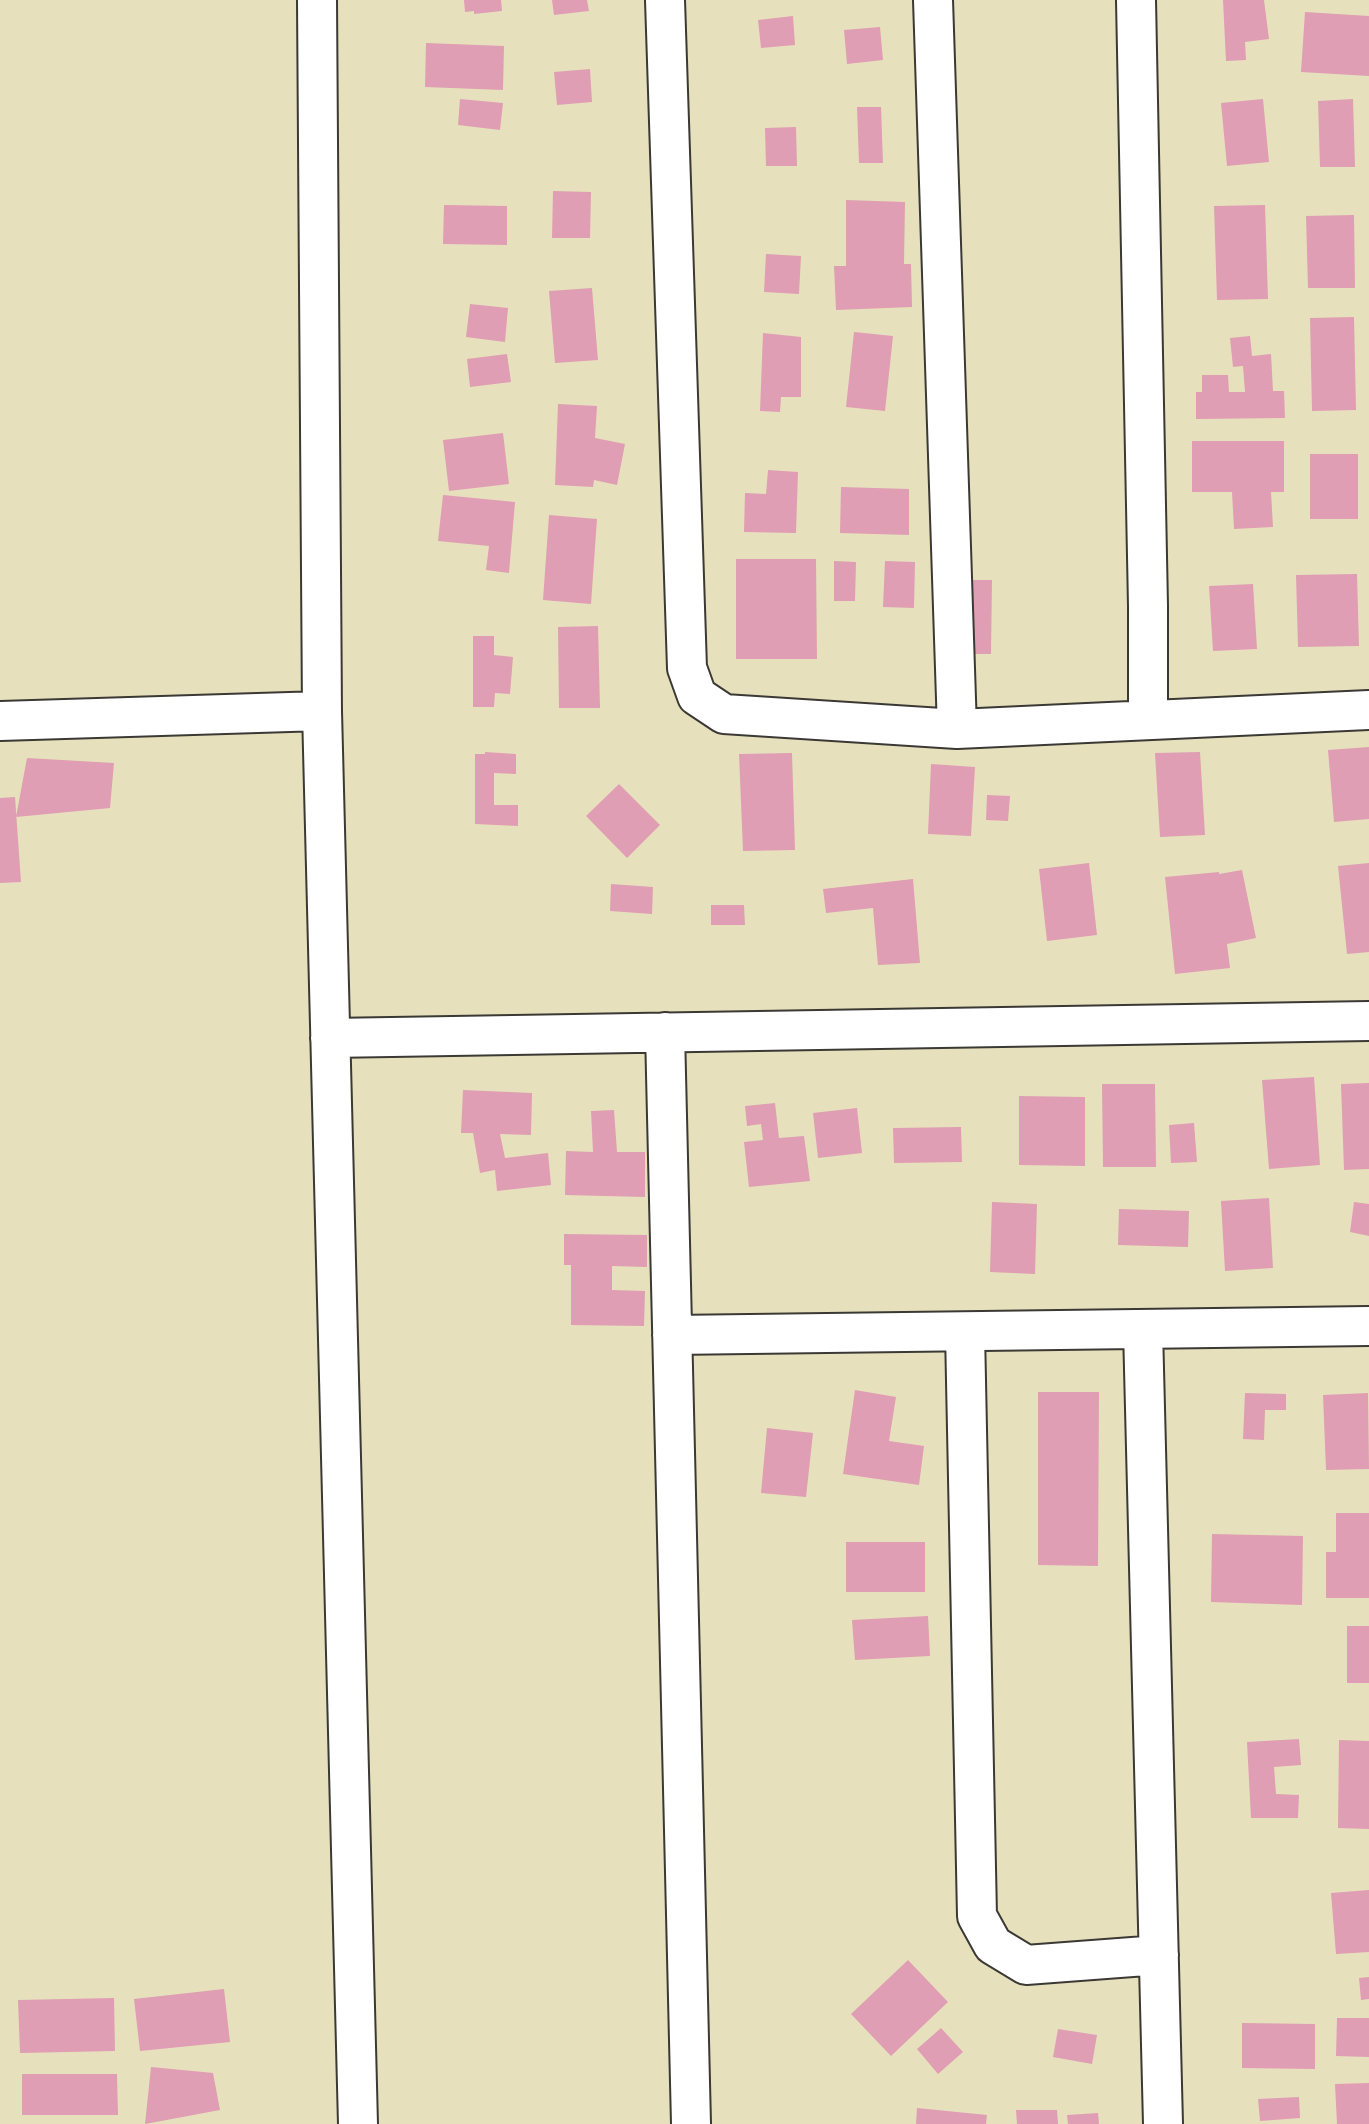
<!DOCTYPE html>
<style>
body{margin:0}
canvas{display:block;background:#e7e0bc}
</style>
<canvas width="1369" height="2124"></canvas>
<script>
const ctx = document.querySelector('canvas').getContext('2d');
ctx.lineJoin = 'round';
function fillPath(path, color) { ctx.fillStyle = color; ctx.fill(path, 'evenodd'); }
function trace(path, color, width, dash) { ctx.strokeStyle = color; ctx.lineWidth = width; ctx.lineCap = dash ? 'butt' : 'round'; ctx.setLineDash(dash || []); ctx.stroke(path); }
fillPath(new Path2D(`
 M 464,0 L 501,0 L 502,11 L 474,14 L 474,11 L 465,12 Z
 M 552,0 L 587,0 L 589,11 L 554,15 Z
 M 1223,0 L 1264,0 L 1269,39 L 1245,42 L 1246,60 L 1226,61 Z
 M 1305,12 L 1369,16 L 1369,76 L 1301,72 Z
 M 793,16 L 795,45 L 761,48 L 758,20 Z
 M 880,27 L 883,60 L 847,64 L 844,30 Z
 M 426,43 L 504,46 L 503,90 L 425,87 Z
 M 590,69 L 592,102 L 557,105 L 554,72 Z
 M 460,99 L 503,103 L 500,130 L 458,125 Z
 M 1263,99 L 1269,162 L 1227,166 L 1221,103 Z
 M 1353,99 L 1355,167 L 1320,167 L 1318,101 Z
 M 857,107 L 881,107 L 883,163 L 859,163 Z
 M 796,127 L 797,166 L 766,166 L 765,128 Z
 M 553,191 L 591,192 L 590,238 L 552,238 Z
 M 846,200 L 905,202 L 904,264 L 911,264 L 912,307 L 836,310 L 834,266 L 846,266 Z
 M 444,205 L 507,206 L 507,245 L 443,244 Z
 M 1265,205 L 1268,299 L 1217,300 L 1214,206 Z
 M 1354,215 L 1355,288 L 1308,288 L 1306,216 Z
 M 766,254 L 801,256 L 799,294 L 764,292 Z
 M 592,288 L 598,360 L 555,363 L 549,291 Z
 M 470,304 L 508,308 L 505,342 L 466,337 Z
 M 1354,317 L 1356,410 L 1312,411 L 1310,318 Z
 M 854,332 L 893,336 L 885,411 L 846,407 Z
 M 763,333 L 801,337 L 801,397 L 781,397 L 780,412 L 760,411 Z
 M 1250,336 L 1252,356 L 1271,354 L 1273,391 L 1284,391 L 1285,418 L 1196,419 L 1196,392 L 1202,392 L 1202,375 L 1228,375 L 1229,392 L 1245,392 L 1243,366 L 1233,367 L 1230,338 Z
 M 507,354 L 511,382 L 470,387 L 467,359 Z
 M 558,404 L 597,406 L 595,438 L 625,444 L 617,485 L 594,480 L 593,487 L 555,485 Z
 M 503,433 L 509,484 L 449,491 L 443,440 Z
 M 1192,441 L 1284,441 L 1284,492 L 1271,492 L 1273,527 L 1234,529 L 1232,492 L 1192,492 Z
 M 1310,454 L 1358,454 L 1358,519 L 1310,519 Z
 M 768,470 L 798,472 L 796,533 L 744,532 L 745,493 L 766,494 Z
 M 841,487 L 909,489 L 909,535 L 840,533 Z
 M 443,495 L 515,502 L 509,573 L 486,570 L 489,546 L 438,541 Z
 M 549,515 L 597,519 L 591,604 L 543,600 Z
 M 736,559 L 816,559 L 817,659 L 736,659 Z
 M 834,561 L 856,562 L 855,601 L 834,601 Z
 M 885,561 L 915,562 L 914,608 L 883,607 Z
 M 1357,574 L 1359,646 L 1298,647 L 1296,575 Z
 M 967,580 L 992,580 L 991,654 L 965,654 Z
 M 1253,584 L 1257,649 L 1213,651 L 1209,586 Z
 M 598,626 L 600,708 L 559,708 L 558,627 Z
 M 473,636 L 494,636 L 494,655 L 513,657 L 510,694 L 495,693 L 494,707 L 473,707 Z
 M 1369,747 L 1369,819 L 1334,822 L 1328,750 Z
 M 485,752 L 516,754 L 516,774 L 494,773 L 494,805 L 518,805 L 518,826 L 475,824 L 475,754 L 485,754 Z
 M 1200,752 L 1205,835 L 1160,837 L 1155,753 Z
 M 792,753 L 795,850 L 743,851 L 739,754 Z
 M 27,758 L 114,763 L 110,808 L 16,817 Z
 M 931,764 L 975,767 L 971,836 L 928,834 Z
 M 619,784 L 660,825 L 627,858 L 586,816 Z
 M 987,795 L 1010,796 L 1008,821 L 986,820 Z
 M 15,797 L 21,882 L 0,883 L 0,798 Z
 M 1089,863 L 1097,935 L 1047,941 L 1039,869 Z
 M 1369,863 L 1369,952 L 1347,954 L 1338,866 Z
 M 1242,870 L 1256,938 L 1227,944 L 1230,968 L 1175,974 L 1165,877 L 1219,872 L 1219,874 Z
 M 913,879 L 920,963 L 878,965 L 873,908 L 826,913 L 823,889 Z
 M 611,884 L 653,887 L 652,914 L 610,911 Z
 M 711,905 L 744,905 L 745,925 L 711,925 Z
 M 1314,1077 L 1320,1165 L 1269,1169 L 1262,1080 Z
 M 1369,1083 L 1369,1169 L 1344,1170 L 1341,1084 Z
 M 1102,1084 L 1155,1084 L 1156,1167 L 1103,1167 Z
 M 463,1090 L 532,1093 L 531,1135 L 500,1134 L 505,1158 L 548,1153 L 551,1185 L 497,1191 L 495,1170 L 480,1173 L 473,1133 L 461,1133 Z
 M 1019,1096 L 1085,1097 L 1085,1166 L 1019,1165 Z
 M 775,1103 L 779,1138 L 804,1136 L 810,1181 L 749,1187 L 744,1142 L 763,1140 L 761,1124 L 747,1126 L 745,1106 Z
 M 857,1108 L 862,1153 L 818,1158 L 813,1113 Z
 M 614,1110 L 617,1152 L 645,1152 L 645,1197 L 565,1195 L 566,1151 L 593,1152 L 591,1111 Z
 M 1194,1123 L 1197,1162 L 1171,1163 L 1169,1125 Z
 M 961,1127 L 962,1162 L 894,1163 L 893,1128 Z
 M 1269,1198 L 1273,1268 L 1225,1271 L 1221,1201 Z
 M 992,1202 L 1037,1204 L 1035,1274 L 990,1272 Z
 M 1354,1202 L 1369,1204 L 1369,1236 L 1350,1232 Z
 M 1119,1209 L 1189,1211 L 1188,1247 L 1118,1245 Z
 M 564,1234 L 647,1235 L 647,1267 L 612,1266 L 612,1290 L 645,1291 L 644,1326 L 571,1325 L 571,1265 L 564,1265 Z
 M 855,1390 L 896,1397 L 889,1441 L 924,1446 L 919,1485 L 843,1474 Z
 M 1038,1392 L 1099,1392 L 1098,1566 L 1038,1565 Z
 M 1245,1393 L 1286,1394 L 1286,1410 L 1265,1410 L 1264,1440 L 1243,1439 Z
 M 1368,1393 L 1369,1469 L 1326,1470 L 1323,1395 Z
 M 767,1428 L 813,1433 L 806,1497 L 761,1493 Z
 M 1336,1513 L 1369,1513 L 1369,1598 L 1326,1598 L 1326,1552 L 1336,1552 Z
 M 1212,1534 L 1303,1536 L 1302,1605 L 1211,1602 Z
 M 846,1542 L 925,1542 L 925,1592 L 846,1592 Z
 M 928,1616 L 930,1656 L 855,1660 L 852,1620 Z
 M 1347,1626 L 1369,1626 L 1369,1683 L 1347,1683 Z
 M 1299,1739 L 1301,1765 L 1274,1767 L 1276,1794 L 1299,1795 L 1298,1818 L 1251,1818 L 1247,1742 Z
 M 1339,1740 L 1369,1741 L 1369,1829 L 1338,1828 Z
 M 1369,1890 L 1369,1952 L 1336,1954 L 1331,1893 Z
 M 908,1960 L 948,2002 L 891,2056 L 851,2014 Z
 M 1369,1977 L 1369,1999 L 1361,2000 L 1359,1978 Z
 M 224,1989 L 230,2042 L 140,2051 L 134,1999 Z
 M 114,1998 L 115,2051 L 20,2053 L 18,2000 Z
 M 1337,2018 L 1369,2018 L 1369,2057 L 1336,2056 Z
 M 1242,2023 L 1315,2024 L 1315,2069 L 1242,2068 Z
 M 941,2028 L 963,2052 L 938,2074 L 917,2049 Z
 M 1058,2029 L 1097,2035 L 1092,2064 L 1053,2057 Z
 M 151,2067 L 213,2073 L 220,2110 L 145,2124 Z
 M 22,2074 L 117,2074 L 118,2115 L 22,2115 Z
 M 1369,2083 L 1369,2124 L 1337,2124 L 1335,2084 Z
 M 1299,2097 L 1300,2118 L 1260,2121 L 1258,2099 Z
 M 917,2108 L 987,2115 L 986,2124 L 916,2124 Z
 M 1016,2110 L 1057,2110 L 1058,2124 L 1017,2124 Z
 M 1098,2113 L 1099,2124 L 1068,2124 L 1067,2115 Z`), '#df9eb3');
const minor = new Path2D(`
 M 317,0 L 322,711 L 358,2124
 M 665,0 L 687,668 L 697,696 L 724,714 L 957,729 L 1369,710
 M 933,0 L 957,729
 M 1136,0 L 1148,606 L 1148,720
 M 0,721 L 322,711
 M 665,1032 L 691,2124
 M 330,1038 L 1369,1021
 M 1143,1329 L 1163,2124
 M 965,1332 L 977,1916 L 993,1945 L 1026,1965 L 1159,1955
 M 672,1335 L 1369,1326`);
trace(minor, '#3a3934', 42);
trace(minor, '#fff', 38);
</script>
